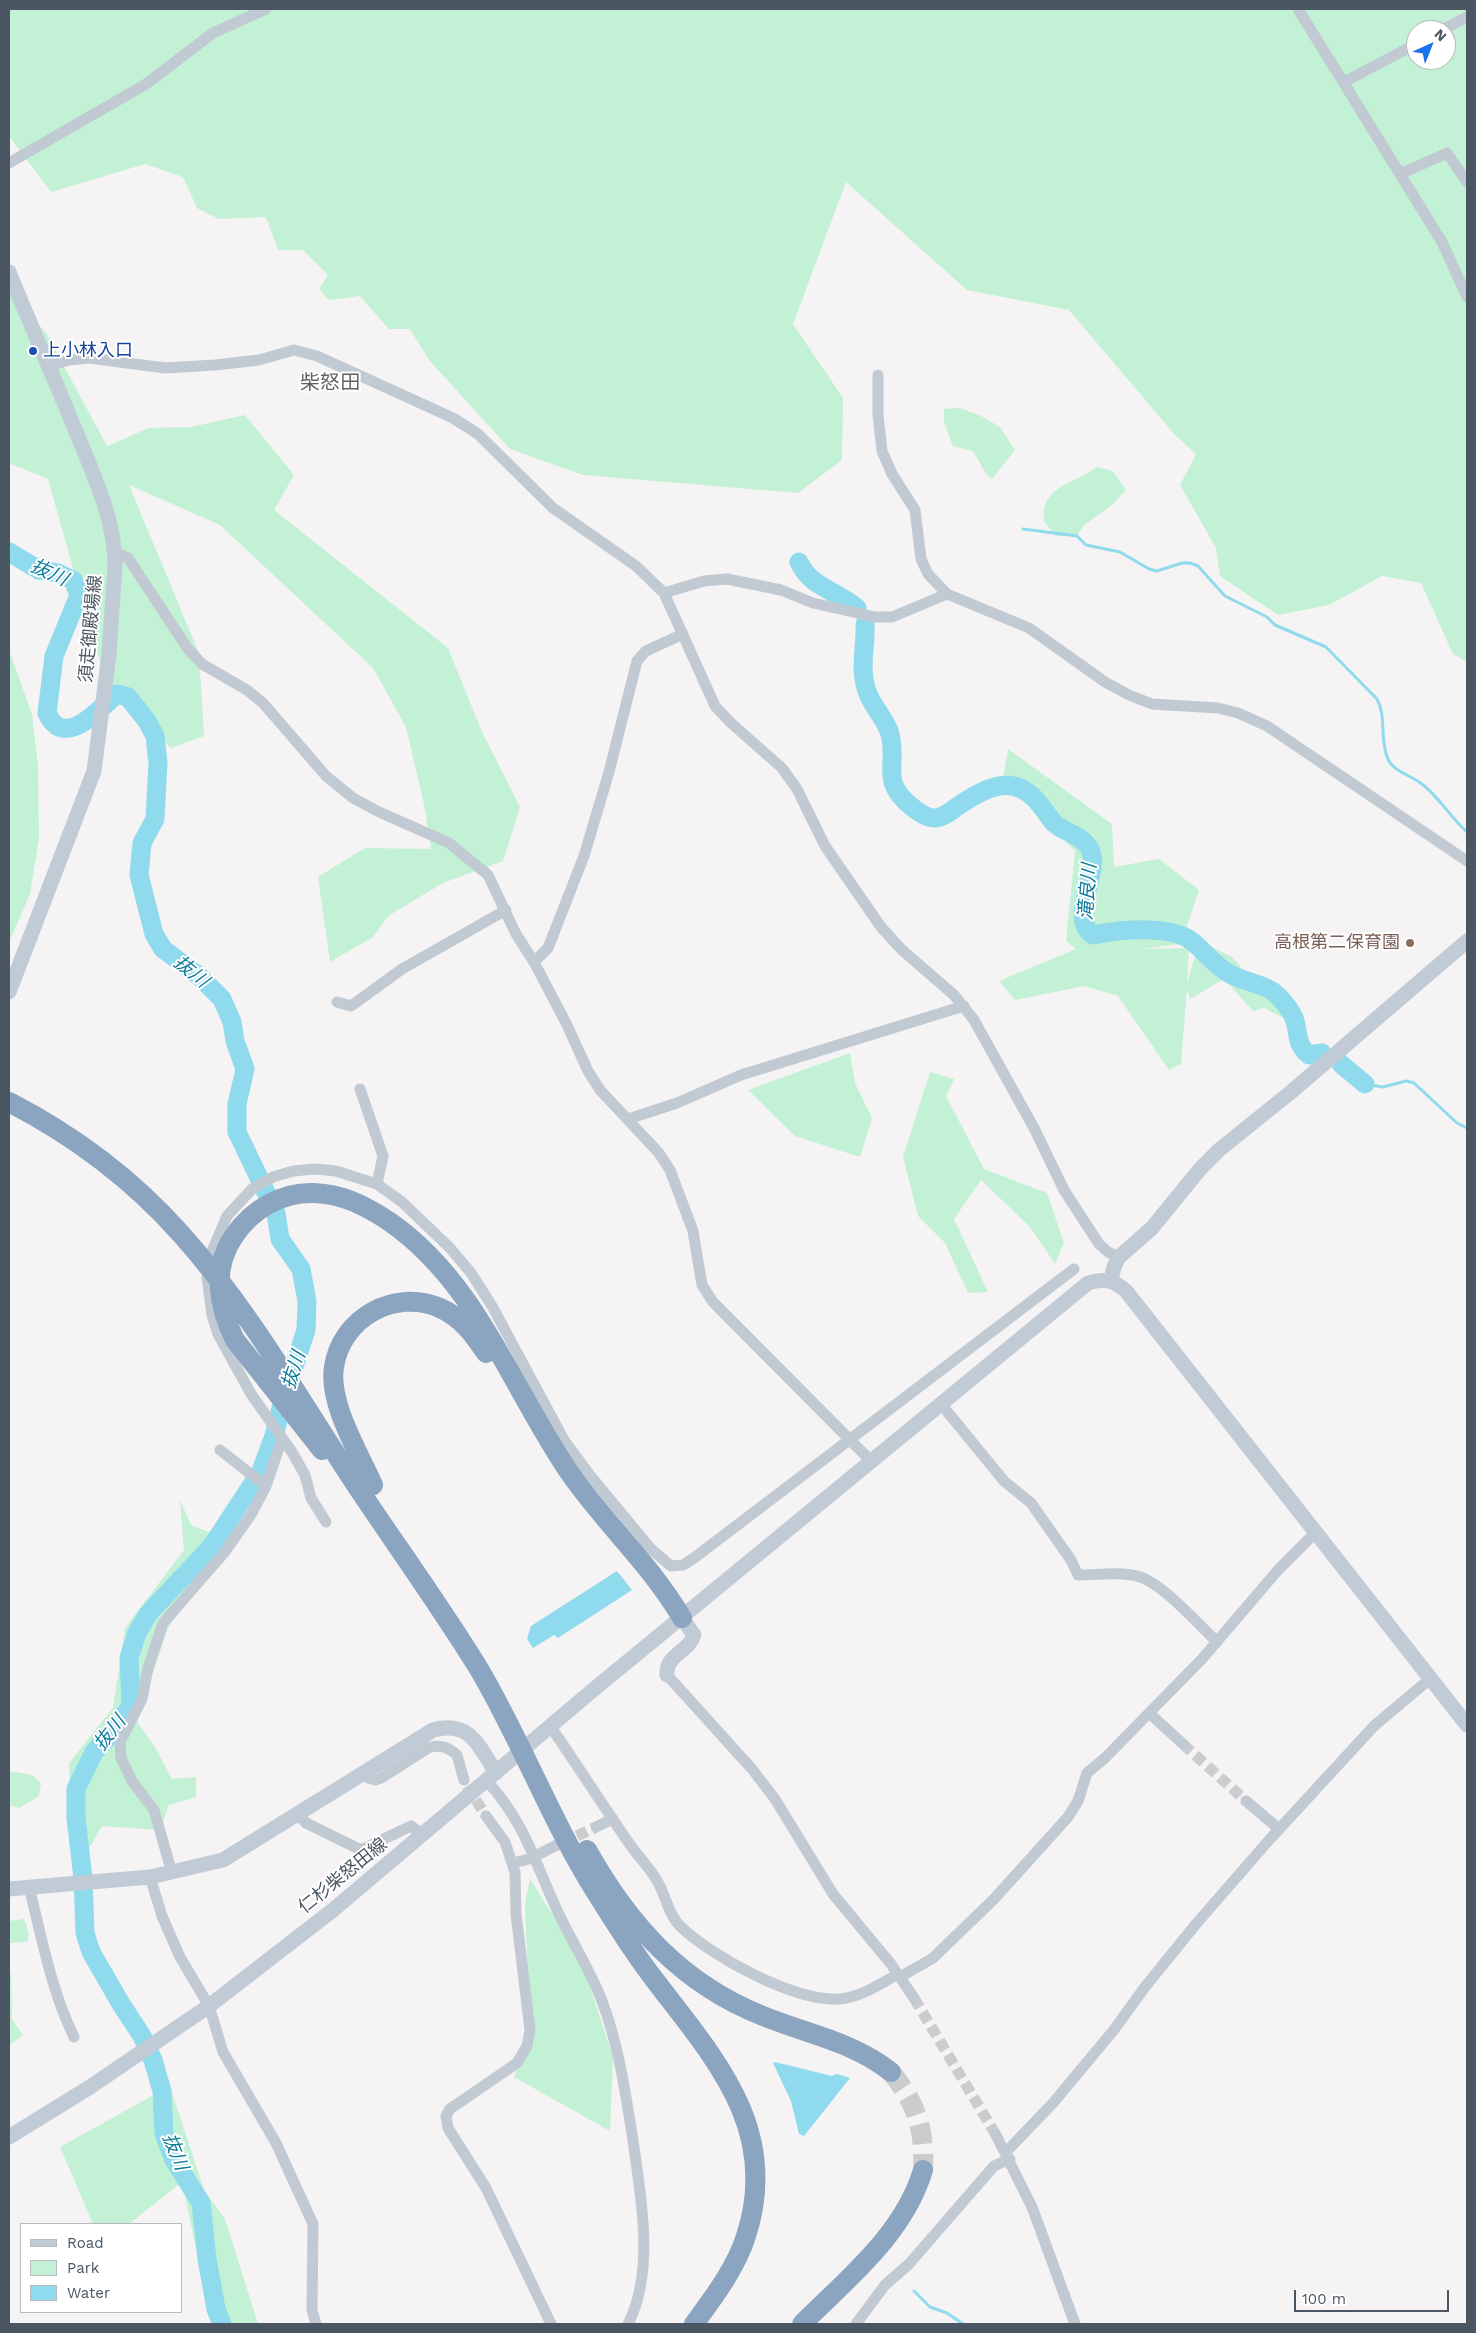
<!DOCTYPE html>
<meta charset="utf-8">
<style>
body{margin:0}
#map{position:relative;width:1476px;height:2333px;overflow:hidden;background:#f5f3f3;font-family:"Work Sans",sans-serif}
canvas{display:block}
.frame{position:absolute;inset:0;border:10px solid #4a5661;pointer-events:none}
.legend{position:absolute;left:20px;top:2223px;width:162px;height:90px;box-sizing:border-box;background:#fff;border:1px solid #b7bbc0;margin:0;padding:6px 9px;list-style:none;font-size:15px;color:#4a5661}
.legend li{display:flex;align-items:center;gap:10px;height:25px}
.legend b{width:25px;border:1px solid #b7bbc0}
.north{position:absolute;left:1406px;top:20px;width:50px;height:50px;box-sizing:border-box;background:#fff;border:1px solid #b7bbc0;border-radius:50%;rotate:44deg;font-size:14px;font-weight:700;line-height:20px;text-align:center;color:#4a5661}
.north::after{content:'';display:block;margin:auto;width:18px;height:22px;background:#1a73e8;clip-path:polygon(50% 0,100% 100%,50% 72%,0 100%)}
.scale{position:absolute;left:1294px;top:2290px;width:155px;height:22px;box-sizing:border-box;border:2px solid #4a5661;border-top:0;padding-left:6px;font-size:15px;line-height:18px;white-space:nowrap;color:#4a5661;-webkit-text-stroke:4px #fff;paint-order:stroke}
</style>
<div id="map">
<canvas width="1476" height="2333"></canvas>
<div class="frame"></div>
<ul class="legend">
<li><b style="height:6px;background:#c1cbd6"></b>Road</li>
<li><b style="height:14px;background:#c3f1d5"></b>Park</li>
<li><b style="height:14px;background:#90daee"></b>Water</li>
</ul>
<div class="north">N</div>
<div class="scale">100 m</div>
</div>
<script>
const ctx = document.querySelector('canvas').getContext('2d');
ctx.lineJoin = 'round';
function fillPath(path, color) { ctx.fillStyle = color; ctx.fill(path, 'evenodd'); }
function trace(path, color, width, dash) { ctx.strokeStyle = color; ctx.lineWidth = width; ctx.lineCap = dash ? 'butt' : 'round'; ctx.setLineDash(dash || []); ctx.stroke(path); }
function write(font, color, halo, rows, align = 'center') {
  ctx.font = font + ' "Work Sans","Noto Sans JP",sans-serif'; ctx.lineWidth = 4; ctx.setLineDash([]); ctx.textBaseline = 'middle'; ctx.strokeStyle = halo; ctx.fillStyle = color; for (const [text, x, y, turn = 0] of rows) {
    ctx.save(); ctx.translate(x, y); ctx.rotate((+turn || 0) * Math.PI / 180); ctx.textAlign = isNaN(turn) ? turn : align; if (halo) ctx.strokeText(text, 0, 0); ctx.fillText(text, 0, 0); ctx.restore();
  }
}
fillPath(new Path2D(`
 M 9,9 L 1467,9 L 1467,662 L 1453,654 L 1421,583 L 1382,576 L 1329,605 L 1278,615 L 1220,576 L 1216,548 L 1180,485 L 1196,454 L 1175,435 L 1069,310 L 967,290 L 846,182 L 793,324 L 843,398 L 842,460 L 798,493 L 583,475 L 510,449 L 429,360 L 410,329 L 389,329 L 360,296 L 329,300 L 319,289 L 328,275 L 303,250 L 278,250 L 266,217 L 219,219 L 197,208 L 183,177 L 145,164 L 51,192 L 9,136 ZM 1416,30 L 1446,30 L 1446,60 L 1416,60 Z
 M 9,292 L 46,333 L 107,446 L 149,428 L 191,427 L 245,415 L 294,475 L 274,510 L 448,648 L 482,732 L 520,807 L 503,861 L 443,883 L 388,916 L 373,937 L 330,962 L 318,877 L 365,848 L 431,849 L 424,804 L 406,727 L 373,668 L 220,525 L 129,485 L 199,653 L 204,736 L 171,748 L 113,694 L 95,647 L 48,479 L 9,463 Z
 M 960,408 L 981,416 L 1000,427 L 1015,450 L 992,479 L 986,474 L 973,451 L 953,446 L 944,423 L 944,409 Z
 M 1097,467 L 1113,471 L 1126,490 L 1111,506 L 1083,526 L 1077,536 L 1055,536 L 1044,521 C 1044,516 1043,509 1045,505 C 1052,484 1082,480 1097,467 Z
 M 9,650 L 32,714 L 38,766 L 39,838 L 30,894 L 9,942 Z
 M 1008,749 L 1112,824 L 1114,867 L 1159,859 L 1199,890 L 1181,944 L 1139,949 L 1189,948 L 1187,983 L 1195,957 L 1203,943 L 1232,957 L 1250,978 L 1278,998 L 1285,1012 L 1284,1018 L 1264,1008 L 1253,1011 L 1224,979 L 1190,999 L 1187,989 L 1181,1064 L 1169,1070 L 1118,996 L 1084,986 L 1015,1000 L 999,981 L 1076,949 L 1066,941 L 1075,851 L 1034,810 L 1002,784 Z
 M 850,1053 L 855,1083 L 872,1118 L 860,1157 L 795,1136 L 748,1090 Z
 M 930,1072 L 954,1079 L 946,1096 L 984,1169 L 1047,1193 L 1064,1243 L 1055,1264 L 1030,1227 L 981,1180 L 954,1219 L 988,1292 L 968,1293 L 945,1243 L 918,1216 L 903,1157 Z
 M 180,1500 L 191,1525 L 224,1538 L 211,1568 L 168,1628 L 137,1722 L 155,1747 L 172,1779 L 196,1777 L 196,1797 L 169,1805 L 160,1830 L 102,1826 L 90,1847 L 72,1824 L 69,1763 L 113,1708 L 125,1628 L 184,1550 Z
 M 9,1771 L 32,1775 L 41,1783 L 39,1796 L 19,1808 L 9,1805 Z
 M 530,1879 L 582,1961 L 613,2058 L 610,2131 L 514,2077 L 530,2030 L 525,1903 Z
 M 24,1919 L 29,1935 L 27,1942 L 9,1943 L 9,1921 Z
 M 9,1969 L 11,1975 L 12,2019 L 23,2035 L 9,2045 Z
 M 170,2086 L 204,2190 L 225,2219 L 258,2324 L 212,2324 L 182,2182 L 129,2224 L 93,2224 L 60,2147 Z`), '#c3f1d5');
fillPath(new Path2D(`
 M 617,1571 L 632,1590 L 558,1638 L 554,1635 L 533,1648 L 527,1639 L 531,1626 Z
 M 775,2062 L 832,2076 L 837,2074 L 850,2078 L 804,2136 L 799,2134 L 791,2101 L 773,2063 Z`), '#90daee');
trace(new Path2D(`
 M 1023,529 L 1077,536 L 1086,545 L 1120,552 L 1149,569 L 1157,571 L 1182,563 L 1190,563 L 1198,566 L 1225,596 L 1267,617 L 1275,625 L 1326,647 L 1377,699 C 1387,717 1379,740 1388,759 C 1394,772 1411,775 1422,784 C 1439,797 1450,817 1467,832
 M 1365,1084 L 1383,1087 L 1406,1081 L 1414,1083 L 1457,1123 L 1467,1128
 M 914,2291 L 930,2307 L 947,2313 L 963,2324`), '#90daee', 3);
trace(new Path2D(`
 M 9,552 L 39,570 L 58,573 L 73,580 L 79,595 L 54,656 L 47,713 C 64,751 99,709 117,694 L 128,697 L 147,721 L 155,736 L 158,763 L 155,819 L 142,843 L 139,875 L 154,934 L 163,949 L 199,976 L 222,999 L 232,1022 L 235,1041 L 245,1069 L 237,1104 L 237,1132 L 276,1213 L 280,1239 L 301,1269 L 307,1301 L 306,1330 L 283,1400 L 274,1436 L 261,1471 L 212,1546 L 148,1614 L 137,1633 L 129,1658 L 131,1705 L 113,1732 L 94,1752 L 76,1789 L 76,1818 L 83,1878 L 85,1933 L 91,1952 L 121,2004 L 142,2036 L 153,2060 L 162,2091 L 164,2133 L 173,2158 L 201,2203 L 207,2259 L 216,2309 L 222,2324
 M 799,562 C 810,587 836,590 857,608
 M 865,624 C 866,647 859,669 867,691 C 872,707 886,719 890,734 C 898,765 879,781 912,807 C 919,812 925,818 935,818 C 944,818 953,809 961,804 C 985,788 1012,774 1035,799 C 1042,806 1047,815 1054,823 C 1064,832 1080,835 1088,846 C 1105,869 1066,916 1093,935 C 1120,930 1171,924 1193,942 C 1206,953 1215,966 1230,974 C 1246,983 1269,984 1281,999 C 1286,1004 1293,1014 1295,1021 C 1299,1035 1296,1045 1309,1055 L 1322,1053
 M 1341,1064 L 1365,1084`), '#90daee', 19);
trace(new Path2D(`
 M 1183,1744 L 1246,1801
 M 467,1786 L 486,1816
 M 562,1843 L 596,1827
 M 914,1998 L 996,2135`), '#caccce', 11, [11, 5.5]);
trace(new Path2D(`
 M 891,2072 C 917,2104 925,2130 923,2170`), '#caccce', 20, [20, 10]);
trace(new Path2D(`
 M 1298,9 L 1442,242 L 1467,297
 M 1442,30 L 1467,17
 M 1344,82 L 1416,44
 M 9,163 L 146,84 L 213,33 L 266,9
 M 1400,174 L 1447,153 L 1467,182
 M 48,366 L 69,360 L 89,358 L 165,368 L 215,365 L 259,360 L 294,350 L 317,356 L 453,418 L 478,434 L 553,508 L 636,566 L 664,593 L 715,706 L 731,723 L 782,768 L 797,789 L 825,846 L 881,927 L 901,949 L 954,995 L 974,1020 L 1034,1128 L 1064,1190 L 1099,1244 L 1108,1252 L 1119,1257
 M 878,375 L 878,415 L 882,451 L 892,474 L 915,510 L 921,559 L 928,574 L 947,594
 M 115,552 L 128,558 L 188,649 L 202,664 L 247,690 L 263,703 L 326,776 L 353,798 L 377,811 L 449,843 L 488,875 L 516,934 L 534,962 L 566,1023 L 588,1071 L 600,1090 L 659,1153 L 670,1170 L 693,1231 L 702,1285 L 713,1302 L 871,1461
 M 664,593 L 704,581 L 727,579 L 781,590 L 813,603 L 875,617 L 892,617 L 947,594 L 1029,628 L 1105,682 L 1129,695 L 1152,704 L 1218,708 L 1238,713 L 1267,726 L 1467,861
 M 534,962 L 548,948 L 584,856 L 609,772 L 637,661 L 646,651 L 683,634
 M 337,1002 L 351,1006 L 402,969 L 506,910
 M 360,1089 L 383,1156 L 377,1184 L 402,1202 L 450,1248 L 471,1273 L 492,1306 L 564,1440 L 589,1474 L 651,1549 L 671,1566 L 683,1565 L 694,1558 L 1074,1269
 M 628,1119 L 677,1103 L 741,1075 L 964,1006
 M 941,1404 L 1004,1481 L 1031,1503 L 1071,1560 L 1078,1575 C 1097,1575 1121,1571 1140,1577 C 1163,1584 1199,1625 1217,1642
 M 220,1450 L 266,1486
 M 326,1522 L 311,1498 L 305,1475 L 292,1452 L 251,1394 L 218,1334 L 212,1315 L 207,1277 L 213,1249 L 227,1216 L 252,1189 L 273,1177 L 293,1171 L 315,1169 L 336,1171 L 377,1184
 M 667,1675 L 752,1769 L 775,1799 L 833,1894 L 891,1964 L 914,1998
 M 550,1726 C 578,1766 603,1806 631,1846 C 639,1857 649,1867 656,1879 C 666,1894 667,1913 680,1926 C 712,1957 795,2002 840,1999 C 861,1997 880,1984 898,1974
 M 1183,1744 L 1149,1713 L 1202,1659 L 1278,1570 L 1316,1532
 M 360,1775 L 375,1780 L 381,1778 L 428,1748 C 440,1744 448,1747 457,1755 L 464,1780
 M 487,1781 C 525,1823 534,1860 557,1910 C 571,1941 590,1969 602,2001 C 618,2043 625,2090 632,2134 C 640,2191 656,2270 628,2324
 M 1246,1801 L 1279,1829
 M 297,1813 L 306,1823 L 361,1850 L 411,1826 L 423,1835
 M 486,1816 L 505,1842 L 515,1872 L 516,1914 L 530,2030 L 527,2046 L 517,2063 L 450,2109 L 446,2116 L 448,2128 L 486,2188 L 551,2324
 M 596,1827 L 613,1819
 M 513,1863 L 529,1859 L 557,1845
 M 172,1873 L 154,1810 L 132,1781 L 121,1758 L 120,1742 L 142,1699 L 148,1668 L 163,1623 L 224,1553 L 252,1513 L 266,1486 L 282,1439
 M 150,1877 L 162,1916 L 180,1957 L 209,2006 L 223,2052 L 276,2143 L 313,2224 L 312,2310 L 316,2324
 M 29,1887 C 42,1938 51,1990 74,2037
 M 900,1977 L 933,1958 L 994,1899 L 1068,1817 L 1078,1801 L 1087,1773 L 1105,1758 L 1149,1713
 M 996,2135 L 1032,2207 L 1075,2324
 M 1006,2152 L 1053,2103 L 1113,2031 L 1145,1987 L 1196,1924 L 1270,1839 L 1374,1726 L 1431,1678
 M 856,2324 L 885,2285 L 909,2264 L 994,2166 L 1010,2159`), '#c1cad2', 11);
trace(new Path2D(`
 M 9,272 C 31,326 55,380 77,434 C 94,476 115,520 115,566 L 109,654 L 94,771 L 9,992
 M 1111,1280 L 1114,1267 L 1119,1257 L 1152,1228 L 1200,1169 L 1219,1150 L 1291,1092 L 1467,941
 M 667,1675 C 665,1655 689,1652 694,1635 L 682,1618
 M 9,1889 L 150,1877 L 223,1860 L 433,1730 C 470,1720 479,1746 496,1773
 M 9,2137 L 90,2087 L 209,2006 L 333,1910 L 593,1690 L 1088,1283 C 1103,1278 1114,1280 1126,1291 L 1467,1725`), '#c1cbd6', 15);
trace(new Path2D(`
 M 9,1102 C 73,1135 133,1180 181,1234 C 252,1313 303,1406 362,1494 C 401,1552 442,1609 479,1669 C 522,1742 552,1823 597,1894 C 615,1923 633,1952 654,1979 C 714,2058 781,2129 746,2236 C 736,2268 713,2298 694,2324
 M 322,1450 L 235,1340 C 218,1306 212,1268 234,1236 C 252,1209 282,1192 314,1193 C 343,1194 366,1206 390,1222 C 476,1282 510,1384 567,1469 C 602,1521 650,1563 682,1618
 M 373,1485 C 359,1453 328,1403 334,1367 C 341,1318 395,1288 440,1308 C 461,1317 474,1335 486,1353
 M 587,1850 C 629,1925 682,1984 763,2016 C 807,2034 854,2042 891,2072
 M 802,2324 C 848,2278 904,2234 923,2170`), '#8ba5c1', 20);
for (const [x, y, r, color] of [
 [33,351,5,"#1a4fb4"],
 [1410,943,5,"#8d6e63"]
]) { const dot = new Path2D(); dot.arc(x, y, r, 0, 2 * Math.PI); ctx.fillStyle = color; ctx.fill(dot); trace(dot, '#fff', 2); }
write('18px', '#164399', '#fff', [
 ["上小林入口",43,351]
], 'left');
write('18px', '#4a5661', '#fff', [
 ["須走御殿場線",91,629,-85],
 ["仁杉柴怒田線",343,1876,-39]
]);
write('18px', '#785e54', '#fff', [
 ["高根第二保育園",1400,943]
], 'right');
write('italic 19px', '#0c7c9b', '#fff', [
 ["抜川",49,573,25],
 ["滝良川",1088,892,-86],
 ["抜川",191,972,39],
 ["抜川",294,1370,-72],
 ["抜川",110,1733,-52],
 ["抜川",175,2152,68]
]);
write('20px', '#5f6368', '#fff', [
 ["柴怒田",330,383]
]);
</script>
